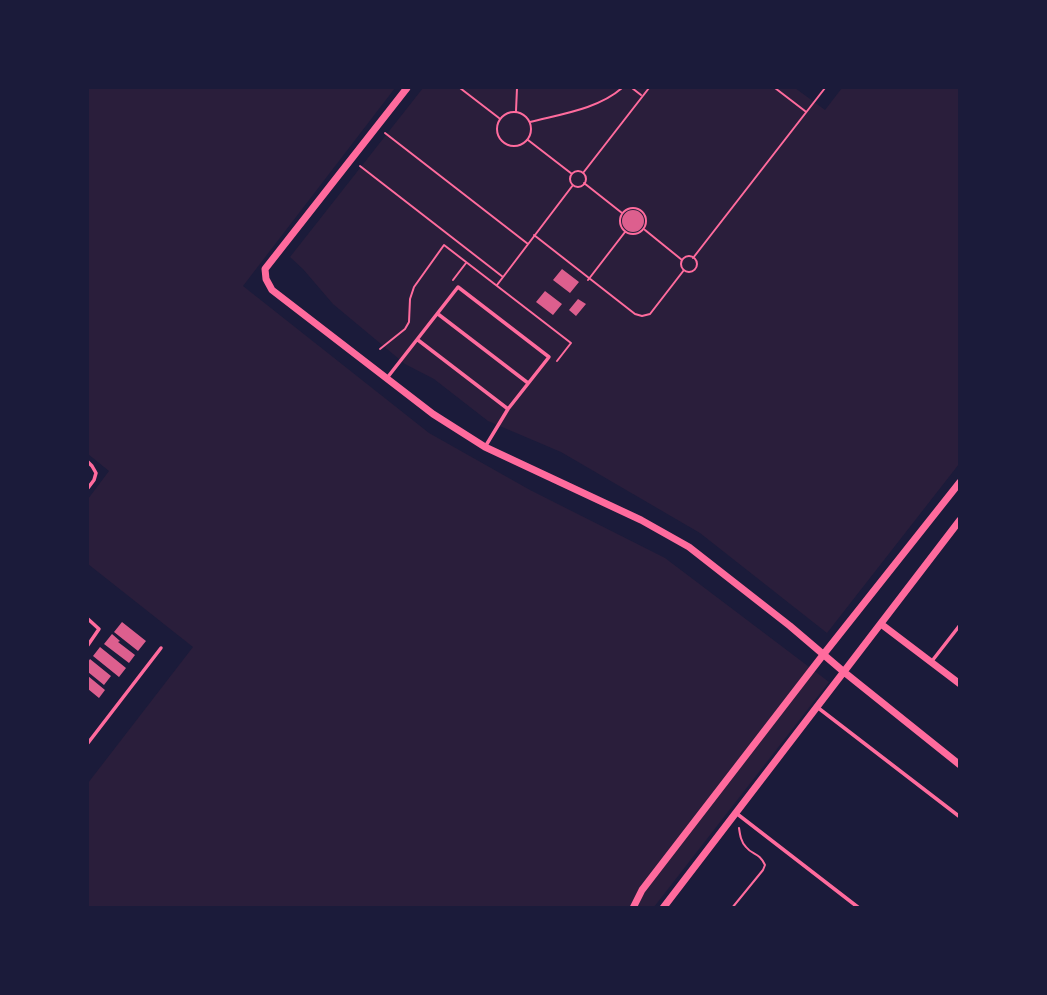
<!DOCTYPE html>
<style>
body{margin:0}
#map{position:relative;width:1047px;height:995px;overflow:hidden;background:#1b1b3a;font-family:Manrope,sans-serif}
canvas{display:block}
.frame{position:absolute;inset:0;border:89px solid #1b1b3a;pointer-events:none}
</style>
<div id="map">
<canvas width="1047" height="995"></canvas>
<div class="frame"></div>
</div>
<script>
const ctx = document.querySelector('canvas').getContext('2d');
ctx.lineJoin = 'round';
function fillPath(path, color) { ctx.fillStyle = color; ctx.fill(path, 'evenodd'); }
function trace(path, color, width, dash) { ctx.strokeStyle = color; ctx.lineWidth = width; ctx.lineCap = dash ? 'butt' : 'round'; ctx.setLineDash(dash || []); ctx.stroke(path); }
fillPath(new Path2D(`
 M 88,88 L 395,88 L 243,286 L 429,433 L 530,490 L 665,558 L 829,682 L 654,907 L 88,907 L 88,783 L 193,647 L 88,564 L 88,499 L 109,471 L 88,454 Z
 M 423,88 L 795,88 L 825,110 L 842,88 L 959,88 L 959,464 L 827,633 L 700,533 L 561,452 L 488,421 L 434,379 L 405,364 L 333,304 L 303,269 L 290,257 Z`), '#2a1e3b');
fillPath(new Path2D(`
 M622 221a11 11 0 1 1 22 0a11 11 0 1 1-22 0Z
 M 562,269 L 579,282 L 570,293 L 553,280 Z
 M 545,291 L 562,304 L 553,315 L 536,302 Z
 M 578,299 L 586,304 L 576,316 L 569,310 Z
 M 122,622 L 146,641 L 138,651 L 114,632 Z
 M 112,634 L 120,641 L 118,642 L 135,655 L 129,663 L 104,644 Z
 M 100,647 L 126,668 L 119,677 L 93,656 Z
 M 90,659 L 111,676 L 104,685 L 88,672 L 88,662 Z
 M 88,676 L 105,690 L 99,698 L 88,689 Z`), '#dd5f8e');
trace(new Path2D(`
 M 460,88 L 499,118
 M 632,88 L 641,95
 M 775,88 L 805,111
 M 516,111 L 517,88
 M497 129a17 17 0 1 1 34 0a17 17 0 1 1-34 0Z
 M 530,122 C 561,114 598,109 622,88
 M 385,133 L 528,244
 M 528,140 L 572,174
 M 360,166 L 503,277
 M570 179a8 8 0 1 1 16 0a8 8 0 1 1-16 0Z
 M 583,173 L 649,88
 M 584,183 L 622,213
 M620 221a13 13 0 1 1 26 0a13 13 0 1 1-26 0Z
 M 645,230 L 682,260
 M 534,235 L 635,314 L 642,316 L 650,314 L 684,270
 M681 264a8 8 0 1 1 16 0a8 8 0 1 1-16 0Z
 M 693,258 L 825,88
 M 453,280 L 466,263
 M 588,280 L 625,232
 M 497,285 L 573,185
 M 380,349 L 405,329 L 409,322 L 410,299 L 414,287 L 444,245 L 571,343 L 557,361
 M 732,908 L 763,870 L 765,865 C 759,852 753,856 746,847 C 741,842 740,835 739,828`), '#ff6b9d', 2);
trace(new Path2D(`
 M 438,314 L 528,383
 M 418,340 L 508,409
 M 387,378 L 458,287 L 549,357 L 508,409 L 485,447
 M 88,462 L 92,466 L 96,473 L 94,480 L 88,488
 M 88,619 L 99,629 L 88,645
 M 932,661 L 960,625
 M 817,707 L 960,817
 M 88,743 L 161,648
 M 736,813 L 859,908`), '#ff6b9d', 3.5);
trace(new Path2D(`
 M 407,88 L 265,269 L 266,279 L 272,290 L 433,414 L 485,447 L 641,520 L 689,547 L 790,626 L 844,672 L 960,765
 M 881,624 L 960,684
 M 633,908 L 642,890 L 823,655 L 960,482
 M 663,908 L 960,520`), '#ff6b9d', 7);
</script>
